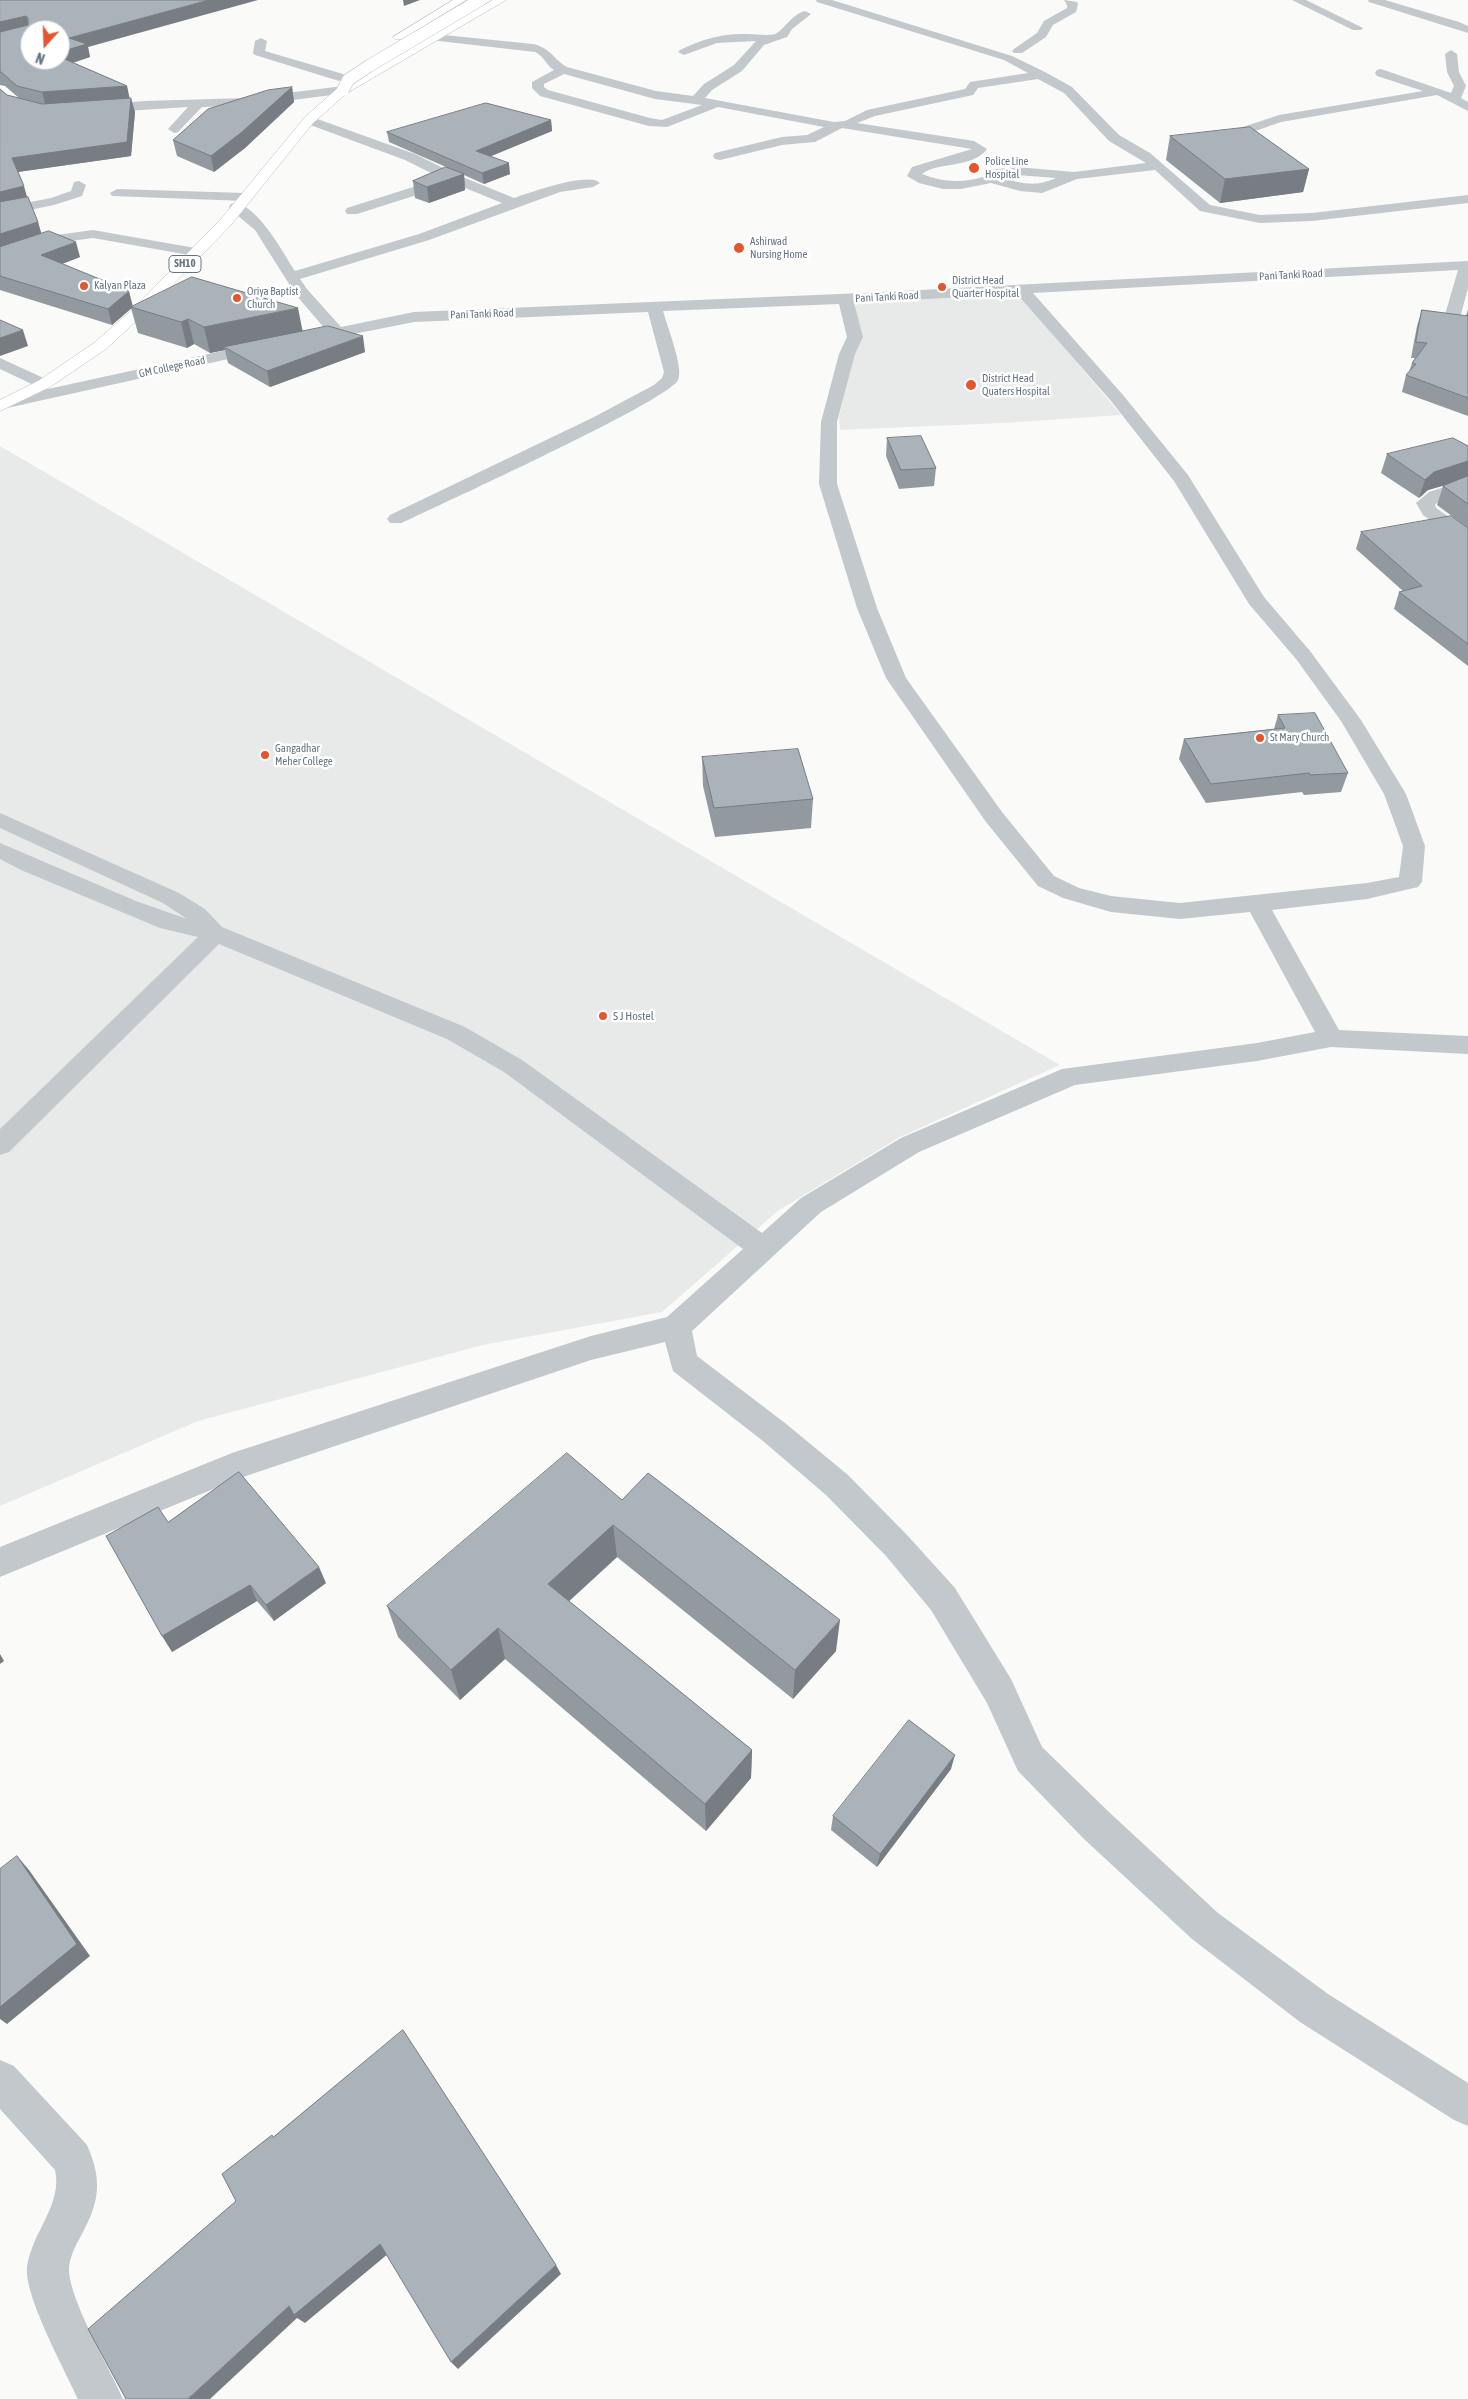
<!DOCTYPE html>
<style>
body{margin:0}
#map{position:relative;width:1468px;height:2399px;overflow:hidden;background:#fafaf8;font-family:"Asap Condensed",sans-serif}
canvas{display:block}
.north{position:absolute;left:20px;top:20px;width:50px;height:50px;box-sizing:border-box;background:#fff;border:1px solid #c1c8cd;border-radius:50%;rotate:200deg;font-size:14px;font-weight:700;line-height:20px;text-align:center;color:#657683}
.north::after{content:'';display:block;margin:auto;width:18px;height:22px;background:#e4572e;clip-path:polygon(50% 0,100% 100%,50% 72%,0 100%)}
</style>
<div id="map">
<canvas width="1468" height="2399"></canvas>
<div class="north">N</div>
</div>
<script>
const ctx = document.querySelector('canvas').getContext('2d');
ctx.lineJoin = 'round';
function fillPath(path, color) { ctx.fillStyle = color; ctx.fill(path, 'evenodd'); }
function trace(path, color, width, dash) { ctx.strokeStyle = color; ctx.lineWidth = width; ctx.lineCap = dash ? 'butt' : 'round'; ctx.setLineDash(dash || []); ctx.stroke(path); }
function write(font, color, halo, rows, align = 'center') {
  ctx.font = font + ' "Asap Condensed",sans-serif'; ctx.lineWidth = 5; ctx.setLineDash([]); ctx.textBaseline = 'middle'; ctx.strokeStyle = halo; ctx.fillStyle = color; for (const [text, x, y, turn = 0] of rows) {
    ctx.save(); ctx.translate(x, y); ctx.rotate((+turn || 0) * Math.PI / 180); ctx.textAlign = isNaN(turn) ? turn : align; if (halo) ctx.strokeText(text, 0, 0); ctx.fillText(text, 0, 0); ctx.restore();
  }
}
fillPath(new Path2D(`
 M 1018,293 L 1121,415 L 1003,423 L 840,430 L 839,417 L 854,356 L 853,302 Z
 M 0,446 L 1060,1065 L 900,1137 L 779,1210 L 662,1312 L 483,1345 L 198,1421 L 0,1506 Z`), '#e8e9e9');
const major = new Path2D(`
 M 453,0 L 466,0 L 403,39 L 395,39 L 393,37 Z
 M 493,0 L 506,0 L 347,93 L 313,123 L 231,225 L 144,314 L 106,349 L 50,387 L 0,411 L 0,400 L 38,381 L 94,343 L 134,308 L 221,219 L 305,117 L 339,87 Z`);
trace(major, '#b5babe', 1);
fillPath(new Path2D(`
 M 816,0 L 832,0 L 1012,56 L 1045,72 L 1072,87 L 1119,135 L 1150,153 L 1210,205 L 1260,215 L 1312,213 L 1468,195 L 1468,203 L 1312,221 L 1260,223 L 1200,211 L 1155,170 L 1077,179 L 1042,193 L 1020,191 L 991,183 L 961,189 L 943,189 L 919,183 L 907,176 L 912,167 L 972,149 L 842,128 L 815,142 L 782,145 L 720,160 L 715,159 L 713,156 L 715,153 L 782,137 L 807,135 L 824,127 L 718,107 L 667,127 L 649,126 L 540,96 L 532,88 L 532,82 L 554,70 C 545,64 544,56 535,52 L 404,37 L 398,34 L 404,31 L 533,44 C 551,48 553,59 567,67 L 656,91 L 693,96 L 704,84 L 734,65 L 756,41 L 717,43 L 684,55 L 678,52 L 680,50 C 702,39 723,33 748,34 C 756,34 767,36 775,34 C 782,32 792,14 805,11 L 811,14 L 792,29 L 787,37 L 764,45 L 742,71 L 712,90 L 705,98 L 834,122 L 845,121 L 867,110 L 965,89 L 970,82 L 1028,73 L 1004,60 L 817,2 ZM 564,74 L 655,99 L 702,105 L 662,120 L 650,118 L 548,90 L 544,87 L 544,84 ZM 1038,79 L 1064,93 L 1109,141 L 1146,163 L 1074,172 L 1017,167 L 989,170 L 986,176 C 964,183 943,183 922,174 C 939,161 972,169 987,149 L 974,141 L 857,123 L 875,116 L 973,95 L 978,88 ZM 1017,175 L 1056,178 C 1033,188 1022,183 999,177 Z
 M 1064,0 L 1077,2 L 1078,4 L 1076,12 L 1053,25 L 1046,37 L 1022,53 L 1014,53 L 1012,51 L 1014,49 L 1037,33 L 1044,21 L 1067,8 L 1067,5 Z
 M 1292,0 L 1306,0 L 1363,28 L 1361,30 L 1353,30 Z
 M 1368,0 L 1385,0 L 1459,22 L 1468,26 L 1468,33 L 1369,2 Z
 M 261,38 L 267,41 L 265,51 L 343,74 L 345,77 L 339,81 L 255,55 L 253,53 L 255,41 Z
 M 1451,50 L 1457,54 L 1459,72 L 1466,86 L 1461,98 L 1468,102 L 1468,111 L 1437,95 L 1281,122 L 1215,145 L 1209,141 L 1210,138 L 1279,115 L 1423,91 L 1377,76 L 1375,73 L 1377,70 L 1381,69 L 1451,93 L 1454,86 L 1447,72 L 1445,54 Z
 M 343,86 L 347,87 L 349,90 L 347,93 L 247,106 L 202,107 L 178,132 L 174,133 L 168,129 L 188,107 L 95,113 L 89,109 L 95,105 L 144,101 L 247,98 Z
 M 309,116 L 415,154 L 453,173 L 514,198 C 529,193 589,171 600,183 L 593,187 L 560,192 L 429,240 L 300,279 L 307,289 L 341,327 L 414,312 L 863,293 L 1468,261 L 1468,288 L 1460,318 L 1452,323 L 1444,318 L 1458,270 L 1033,293 L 1123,395 L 1188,475 L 1264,597 L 1310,651 L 1361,720 L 1406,794 L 1425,846 L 1422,882 L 1418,887 L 1367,899 L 1272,910 L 1339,1030 L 1468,1036 L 1468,1054 L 1331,1047 L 1257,1061 L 1075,1085 L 919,1152 L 821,1212 L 692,1331 L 697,1356 L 785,1423 L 848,1475 L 908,1536 L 955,1588 L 1011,1679 L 1042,1747 L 1110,1813 L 1218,1913 L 1328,1994 L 1468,2083 L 1468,2126 L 1454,2120 L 1300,2022 L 1192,1939 L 1084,1839 L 1018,1771 L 987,1703 L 931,1610 L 886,1556 L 826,1495 L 763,1441 L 673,1371 L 665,1342 L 591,1360 L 240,1478 L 0,1577 L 0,1547 L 232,1453 L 591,1336 L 667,1317 L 743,1249 L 504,1072 L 447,1039 L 219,944 L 9,1152 L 0,1155 L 0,1129 L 198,937 L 160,928 L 21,870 L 0,859 L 0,843 L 136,901 L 187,919 L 163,903 L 0,828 L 0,813 L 179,893 L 205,909 L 222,927 L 465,1027 L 522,1060 L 762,1233 L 801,1198 L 901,1138 L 1062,1069 L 1257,1043 L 1315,1032 L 1250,912 L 1180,919 L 1111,912 L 1063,898 L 1038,886 L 986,822 L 886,678 L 857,608 L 819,484 L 821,422 L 839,354 L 847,337 L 839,304 L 663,311 C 667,326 684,368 678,380 C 668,401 439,505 402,523 L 390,523 L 387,519 L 390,515 L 594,417 L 654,385 L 662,378 L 664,372 L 648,312 L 414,322 L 308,343 L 302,341 L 300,338 L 302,335 L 326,330 L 296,295 L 255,230 L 231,210 L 229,207 L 231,204 C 254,198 284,254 295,271 L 419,234 L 502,203 L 448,181 L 423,193 L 357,214 L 347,214 L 345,211 L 347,208 L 413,187 L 437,176 L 405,160 L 305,123 L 303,120 L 305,117 ZM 1017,294 L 1111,401 L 1174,481 L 1249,604 L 1296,659 L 1341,721 L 1384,794 L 1403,846 L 1399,877 L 1367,883 L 1180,903 L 1111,896 L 1079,888 L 1054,876 L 1002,812 L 906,678 L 877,608 L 837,484 L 837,422 L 855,354 L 863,337 L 854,303 Z
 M 79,181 L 86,185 L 82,196 L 54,205 L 0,216 L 0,208 L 51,198 L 71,191 L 74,182 Z
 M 117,189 L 245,193 L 252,197 L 245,201 L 112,196 L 110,193 Z
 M 93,230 L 195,248 L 202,252 L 195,256 L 93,238 L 56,243 L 0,262 L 0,253 L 49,236 Z
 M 263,342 L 271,347 L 269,350 L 7,408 L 0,405 L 1,399 L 7,398 Z
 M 0,358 L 50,381 L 52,384 L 50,387 L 38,387 L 0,369 Z
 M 1468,479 L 1468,490 L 1435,504 L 1436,508 L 1468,530 L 1468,545 L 1462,543 L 1423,515 L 1416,503 L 1429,492 Z
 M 0,2060 L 14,2066 L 87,2145 C 102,2179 100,2200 83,2232 C 77,2243 70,2255 69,2268 C 68,2298 110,2368 123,2399 L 78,2399 C 65,2370 24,2296 27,2267 C 32,2232 63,2204 55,2170 L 0,2109 Z`), '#c3c8cc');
fillPath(major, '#fff');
const majorBridge = new Path2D(`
 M 343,90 L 348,80 L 369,66 L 480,0`);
trace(majorBridge, '#b5babe', 13, []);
trace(majorBridge, '#fff', 12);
fillPath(new Path2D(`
 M 0,0 L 88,47 L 90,57 L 73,63 L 127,86 L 129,99 L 135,112 L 131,156 L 18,172 L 27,197 L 38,222 L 41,233 L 80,257 L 62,264 L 133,306 L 302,331 L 365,352 L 270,387 L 228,363 L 225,350 L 210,353 L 194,344 L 187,348 L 138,333 L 131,308 L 112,325 L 0,290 L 0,89 L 7,95 L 19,98 L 5,86 L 0,85 Z
 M 292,87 L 294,102 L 245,148 L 214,172 L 177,156 L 173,140 Z
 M 551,120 L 552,131 L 490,156 L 510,174 L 484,184 L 464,175 L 465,190 L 429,203 L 415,198 L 413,181 L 446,167 L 389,142 L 387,132 Z
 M 1170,136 L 1309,169 L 1303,192 L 1220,203 L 1166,160 Z
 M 1468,309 L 1468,416 L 1402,392 L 1406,375 L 1409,372 L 1412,363 L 1415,358 L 1411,358 L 1417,326 L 1422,310 L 1466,316 Z
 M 887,438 L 936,468 L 934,486 L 899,489 L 886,456 Z
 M 1468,446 L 1468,528 L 1437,505 L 1443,486 L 1453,483 L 1428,490 L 1419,498 L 1381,473 L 1387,454 Z
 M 1468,528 L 1468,666 L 1394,609 L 1399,592 L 1403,591 L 1356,549 L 1361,532 Z
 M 1278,715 L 1348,773 L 1341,792 L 1304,795 L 1302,792 L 1206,803 L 1179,759 L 1184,739 L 1274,729 Z
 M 702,757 L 813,799 L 811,828 L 715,837 L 703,786 Z
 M 622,1500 L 836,1651 L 793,1699 L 617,1557 L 569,1601 L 752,1750 L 751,1778 L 706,1831 L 505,1659 L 460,1700 L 398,1637 L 387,1606 Z
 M 168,1522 L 326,1583 L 274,1621 L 257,1601 L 172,1652 Z
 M 951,1769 L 877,1867 L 831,1830 L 833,1816 Z`), '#929a9f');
fillPath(new Path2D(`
 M 209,0 L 258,0 L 88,47 L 90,57 L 58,67 L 60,60 L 60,52 L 69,38 Z
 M 403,0 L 420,0 L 404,6 Z
 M 26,16 L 30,29 L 0,36 L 0,22 Z
 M 127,86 L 130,100 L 46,106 L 42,92 Z
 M 292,87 L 294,102 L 245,148 L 214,172 L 211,156 Z
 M 131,98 L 135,112 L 131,156 L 17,172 L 12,158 Z
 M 551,120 L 552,131 L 477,162 L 476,151 Z
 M 509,163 L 510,174 L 484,184 L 482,173 Z
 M 1309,169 L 1303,192 L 1220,203 L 1225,179 Z
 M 464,174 L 465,190 L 429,203 L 427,187 Z
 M 24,186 L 28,201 L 0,208 L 0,192 Z
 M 38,222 L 42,236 L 0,251 L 0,234 Z
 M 76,242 L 80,257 L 46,270 L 41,255 Z
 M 129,291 L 133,307 L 112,325 L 108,309 Z
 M 298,308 L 303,333 L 224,347 L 225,350 L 210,353 L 204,327 Z
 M 188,319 L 194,344 L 187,348 L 181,322 Z
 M 23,330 L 28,346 L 0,356 L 0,338 Z
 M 363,336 L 365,352 L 270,387 L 267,371 Z
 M 1468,461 L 1468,478 L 1428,490 L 1419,498 L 1425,480 L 1434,472 Z
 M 613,1525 L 617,1557 L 554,1615 L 548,1584 Z
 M 319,1567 L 326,1583 L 274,1621 L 266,1605 Z
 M 250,1585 L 257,1601 L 172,1652 L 162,1636 Z
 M 840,1620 L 836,1651 L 793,1699 L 795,1670 Z
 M 498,1628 L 505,1659 L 460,1700 L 451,1670 Z
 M 0,1654 L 4,1661 L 0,1664 Z
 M 752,1750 L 751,1778 L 706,1831 L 705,1804 Z
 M 955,1755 L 951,1769 L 877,1867 L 880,1854 Z
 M 17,1856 L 29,1870 L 90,1956 L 7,2024 L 0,2019 L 0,2007 Z
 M 380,2244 L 389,2253 L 305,2323 L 297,2318 L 210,2399 L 188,2399 L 289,2306 Z
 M 556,2265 L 561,2274 L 458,2369 L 451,2362 Z`), '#777d82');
const building = new Path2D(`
 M 0,0 L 209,0 L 69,38 L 87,44 L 60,52 L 60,30 L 30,30 L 30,60 L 60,60 L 60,57 L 127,86 L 42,92 L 17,86 L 1,72 L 0,72 L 0,32 L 28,25 L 28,18 L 26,16 L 0,22 Z
 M 292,87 L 242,132 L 211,156 L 173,140 L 208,109 L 268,90 Z
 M 0,89 L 7,95 L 42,104 L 131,98 L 127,142 L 12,158 L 24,186 L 0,192 Z
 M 486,103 L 551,120 L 476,151 L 509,163 L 482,173 L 387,132 Z
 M 1250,127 L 1309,169 L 1225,179 L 1170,136 Z
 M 446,167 L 464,174 L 427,187 L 413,181 Z
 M 28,197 L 38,222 L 0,234 L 0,202 Z
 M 49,231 L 76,242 L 41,255 L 129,291 L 108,309 L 0,276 L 0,247 Z
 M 192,277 L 298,308 L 204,327 L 188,319 L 181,322 L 131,307 Z
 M 1422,310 L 1468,316 L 1468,314 L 1468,398 L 1406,375 L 1416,364 L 1412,363 L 1427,343 L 1416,342 Z
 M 0,320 L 23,330 L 0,338 Z
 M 328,326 L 363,336 L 267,371 L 224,347 Z
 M 921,436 L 936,468 L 901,470 L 887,438 Z
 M 1453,438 L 1468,446 L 1468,461 L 1434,472 L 1425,480 L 1387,454 Z
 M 1468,476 L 1468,504 L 1443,486 Z
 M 1451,516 L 1468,528 L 1468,644 L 1399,592 L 1422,586 L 1361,532 Z
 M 1315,713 L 1348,773 L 1310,775 L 1309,773 L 1211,784 L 1184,739 L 1285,728 L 1278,715 Z
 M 798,749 L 813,799 L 714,808 L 702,757 Z
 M 567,1453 L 622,1500 L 648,1473 L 840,1620 L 795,1670 L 613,1525 L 548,1584 L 752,1750 L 705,1804 L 498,1628 L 451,1670 L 387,1606 Z
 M 239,1472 L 319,1567 L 266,1605 L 250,1585 L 162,1636 L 106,1536 L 158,1507 L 168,1522 Z
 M 909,1720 L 955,1755 L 880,1854 L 833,1816 Z
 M 17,1856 L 77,1944 L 0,2007 L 0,1869 Z
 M 403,2030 L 556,2265 L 451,2362 L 380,2244 L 294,2315 L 289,2306 L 188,2399 L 126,2399 L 88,2329 L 236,2201 L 222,2174 L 272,2135 L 273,2137 Z`);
fillPath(building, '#aab3b9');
trace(building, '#777d82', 1);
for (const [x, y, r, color] of [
 [974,168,6,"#e4572e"],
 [739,248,6,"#e4572e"],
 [84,286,5,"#e4572e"],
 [942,287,5,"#e4572e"],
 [237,298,5,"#e4572e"],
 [971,385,6,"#e4572e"],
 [1260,738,5,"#e4572e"],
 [265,755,5,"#e4572e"],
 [603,1016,5,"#e4572e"]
]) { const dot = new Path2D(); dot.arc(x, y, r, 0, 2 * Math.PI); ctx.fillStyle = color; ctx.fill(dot); trace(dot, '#fff', 2); }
write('11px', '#657683', '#fff', [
 ["Police Line",985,162],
 ["Hospital",985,175],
 ["Ashirwad",750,242],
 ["Nursing Home",750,255],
 ["District Head",952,281],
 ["Quarter Hospital",952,294],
 ["Kalyan Plaza",94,286],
 ["Oriya Baptist",247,292],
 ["Church",247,305],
 ["District Head",982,379],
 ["Quaters Hospital",982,392],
 ["St Mary Church",1270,738],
 ["Gangadhar",275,749],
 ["Meher College",275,762]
], 'left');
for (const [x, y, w] of [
 [185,264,32]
]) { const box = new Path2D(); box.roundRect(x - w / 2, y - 8.5, w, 17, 4); ctx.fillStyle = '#fff'; ctx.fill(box); trace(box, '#657683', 1); }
write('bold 11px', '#657683', null, [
 ["SH10",185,264]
]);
write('11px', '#657683', '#fff', [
 ["Pani Tanki Road",1291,275,-3],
 ["Pani Tanki Road",887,297,-3],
 ["Pani Tanki Road",482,314,-2],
 ["GM College Road",172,367,-12]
]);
write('12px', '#657683', '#fff', [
 ["S J Hostel",613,1016]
], 'left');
</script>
